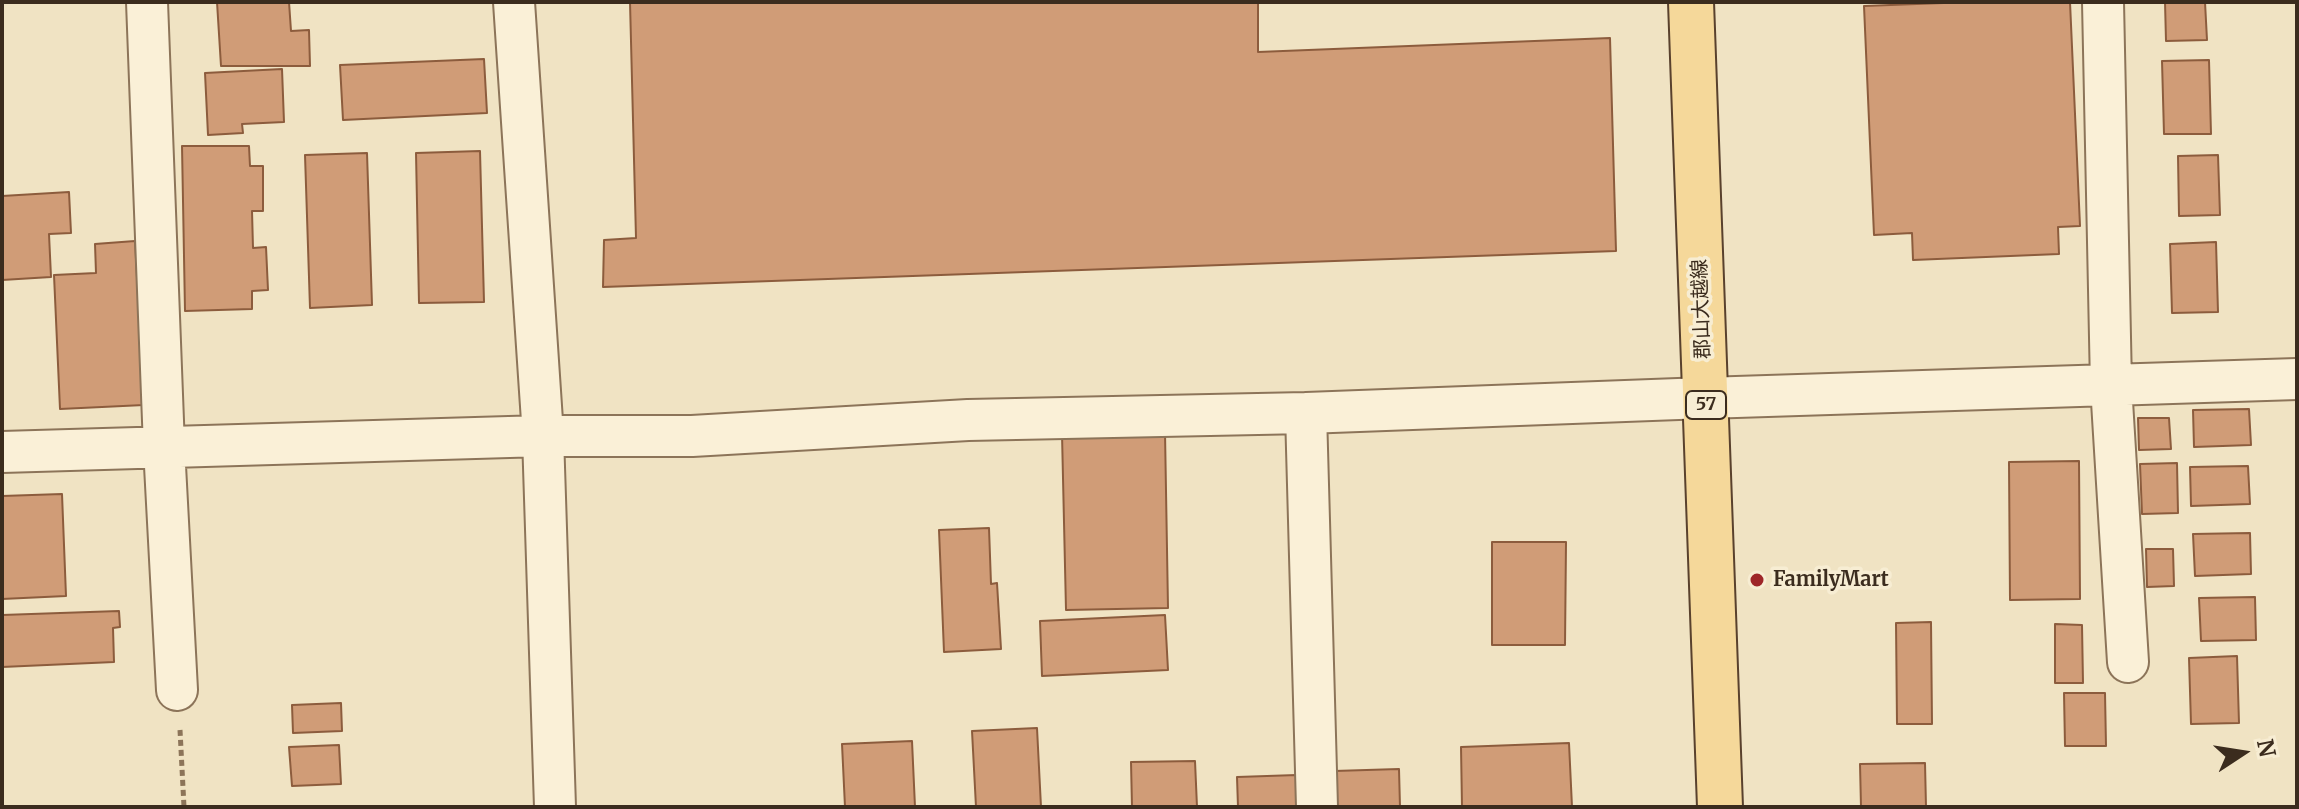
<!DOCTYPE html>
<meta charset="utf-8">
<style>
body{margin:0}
#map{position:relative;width:2299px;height:809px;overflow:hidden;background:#f0e3c3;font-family:Merriweather,serif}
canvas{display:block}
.frame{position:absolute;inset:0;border:4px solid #3b2c1e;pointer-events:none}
.north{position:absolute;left:2203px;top:713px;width:80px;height:80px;-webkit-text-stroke:6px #f7edd3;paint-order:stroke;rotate:78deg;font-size:22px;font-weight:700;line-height:32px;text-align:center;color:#3b2c1e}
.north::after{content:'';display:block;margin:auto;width:28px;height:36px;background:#3b2c1e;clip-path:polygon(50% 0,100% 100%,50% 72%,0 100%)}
</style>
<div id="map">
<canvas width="2299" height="809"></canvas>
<div class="frame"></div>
<div class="north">N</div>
</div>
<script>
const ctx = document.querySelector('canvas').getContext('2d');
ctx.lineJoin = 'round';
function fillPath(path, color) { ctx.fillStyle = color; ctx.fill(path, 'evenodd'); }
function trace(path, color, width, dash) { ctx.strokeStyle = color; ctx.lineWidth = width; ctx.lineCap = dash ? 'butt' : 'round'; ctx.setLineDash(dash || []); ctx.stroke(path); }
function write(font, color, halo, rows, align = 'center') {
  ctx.font = font + ' Merriweather,"Noto Sans JP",serif'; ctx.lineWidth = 7; ctx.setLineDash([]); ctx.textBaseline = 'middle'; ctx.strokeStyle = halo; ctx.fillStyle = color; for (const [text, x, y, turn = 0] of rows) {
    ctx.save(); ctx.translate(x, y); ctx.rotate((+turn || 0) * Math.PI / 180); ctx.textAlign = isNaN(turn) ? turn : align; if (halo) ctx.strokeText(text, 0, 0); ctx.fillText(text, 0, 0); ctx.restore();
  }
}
const building = new Path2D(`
 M 217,2 L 289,2 L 291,31 L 309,30 L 310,66 L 221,66 Z
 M 630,2 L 1258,2 L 1258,52 L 1610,38 L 1616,251 L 603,287 L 604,240 L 636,238 Z
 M 1970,2 L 2070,2 L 2080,226 L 2058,227 L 2059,254 L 1913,260 L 1912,233 L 1874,235 L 1864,6 Z
 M 2165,2 L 2205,2 L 2207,40 L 2166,41 Z
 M 484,59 L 487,113 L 343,120 L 340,65 Z
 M 2209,60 L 2211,134 L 2164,134 L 2162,61 Z
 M 282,69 L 284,122 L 242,124 L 243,133 L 208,135 L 205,73 Z
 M 182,146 L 249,146 L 250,166 L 263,166 L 263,211 L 252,211 L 253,248 L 266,247 L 268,290 L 252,291 L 252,309 L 185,311 Z
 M 480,151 L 484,302 L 419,303 L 416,153 Z
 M 367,153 L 372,305 L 310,308 L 305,155 Z
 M 2218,155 L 2220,215 L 2179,216 L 2178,156 Z
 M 69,192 L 71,233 L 49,234 L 51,277 L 2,280 L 2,196 Z
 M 135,241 L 144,405 L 60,409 L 54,275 L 96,273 L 95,244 Z
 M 2216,242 L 2218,312 L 2172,313 L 2170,244 Z
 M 2249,409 L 2251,445 L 2194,447 L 2193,410 Z
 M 2138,418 L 2169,418 L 2171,449 L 2139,450 Z
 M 1165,432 L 1168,608 L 1066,610 L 1062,434 Z
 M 2079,461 L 2080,599 L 2010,600 L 2009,462 Z
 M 2177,463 L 2178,513 L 2142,514 L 2140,464 Z
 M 2248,466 L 2250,504 L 2191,506 L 2190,467 Z
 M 62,494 L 66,596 L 2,599 L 2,496 Z
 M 989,528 L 991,584 L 997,583 L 1001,649 L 944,652 L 939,530 Z
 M 2250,533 L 2251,574 L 2195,576 L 2193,534 Z
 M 1492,542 L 1566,542 L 1565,645 L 1492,645 Z
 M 2146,549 L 2173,549 L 2174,586 L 2147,587 Z
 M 2255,597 L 2256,640 L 2201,641 L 2199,598 Z
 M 119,611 L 120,627 L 113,628 L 114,662 L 2,667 L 2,615 Z
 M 1165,615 L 1168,670 L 1042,676 L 1040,621 Z
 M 1931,622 L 1932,724 L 1897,724 L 1896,623 Z
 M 2055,624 L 2082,625 L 2083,683 L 2055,683 Z
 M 2237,656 L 2239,723 L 2191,724 L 2189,658 Z
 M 2064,693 L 2105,693 L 2106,746 L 2065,746 Z
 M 341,703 L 342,731 L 293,733 L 292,705 Z
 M 1037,728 L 1041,807 L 976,807 L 972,731 Z
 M 912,741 L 915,807 L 845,807 L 842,744 Z
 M 1569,743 L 1572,807 L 1462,807 L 1461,747 Z
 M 339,745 L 341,784 L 292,786 L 289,747 Z
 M 1195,761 L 1197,807 L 1132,807 L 1131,762 Z
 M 1925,763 L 1926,807 L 1861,807 L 1860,764 Z
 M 1399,769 L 1400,807 L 1336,807 L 1334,771 Z
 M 1297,775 L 1298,807 L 1238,807 L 1237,777 Z`);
fillPath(building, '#d09c77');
trace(building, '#8c5c3d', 2);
const minor = new Path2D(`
 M 147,2 L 164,447 L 177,690
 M 514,2 L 543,436 L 692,436 L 968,420 L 1306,413 L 1705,398 L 2297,379
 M 2103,2 L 2111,385 L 2128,662
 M 1306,413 L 1317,807
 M 2,452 L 543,436 L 555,807`);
const primary = new Path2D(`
 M 1691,2 L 1720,807`);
trace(minor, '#8c7459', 44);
trace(primary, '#59412d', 48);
trace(new Path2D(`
 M 180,730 L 184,807`), '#8c7459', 5, [6, 4]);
trace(minor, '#faf0d7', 40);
trace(primary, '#f5d89a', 44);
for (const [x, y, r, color] of [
 [1757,580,8,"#9e2628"]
]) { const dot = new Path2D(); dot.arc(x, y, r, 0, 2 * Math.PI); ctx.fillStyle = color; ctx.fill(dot); trace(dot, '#f7edd3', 3); }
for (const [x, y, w] of [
 [1706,405,40]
]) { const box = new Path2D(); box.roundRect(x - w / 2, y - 14, w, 28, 6); ctx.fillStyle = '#f7edd3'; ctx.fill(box); trace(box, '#3b2c1e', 2); }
write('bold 18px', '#3b2c1e', null, [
 ["57",1706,405]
]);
write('20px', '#3b2c1e', '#f7edd3', [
 ["郡山大越線",1702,309,-92]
]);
write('bold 20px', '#3b2c1e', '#f7edd3', [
 ["FamilyMart",1773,580]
], 'left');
</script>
